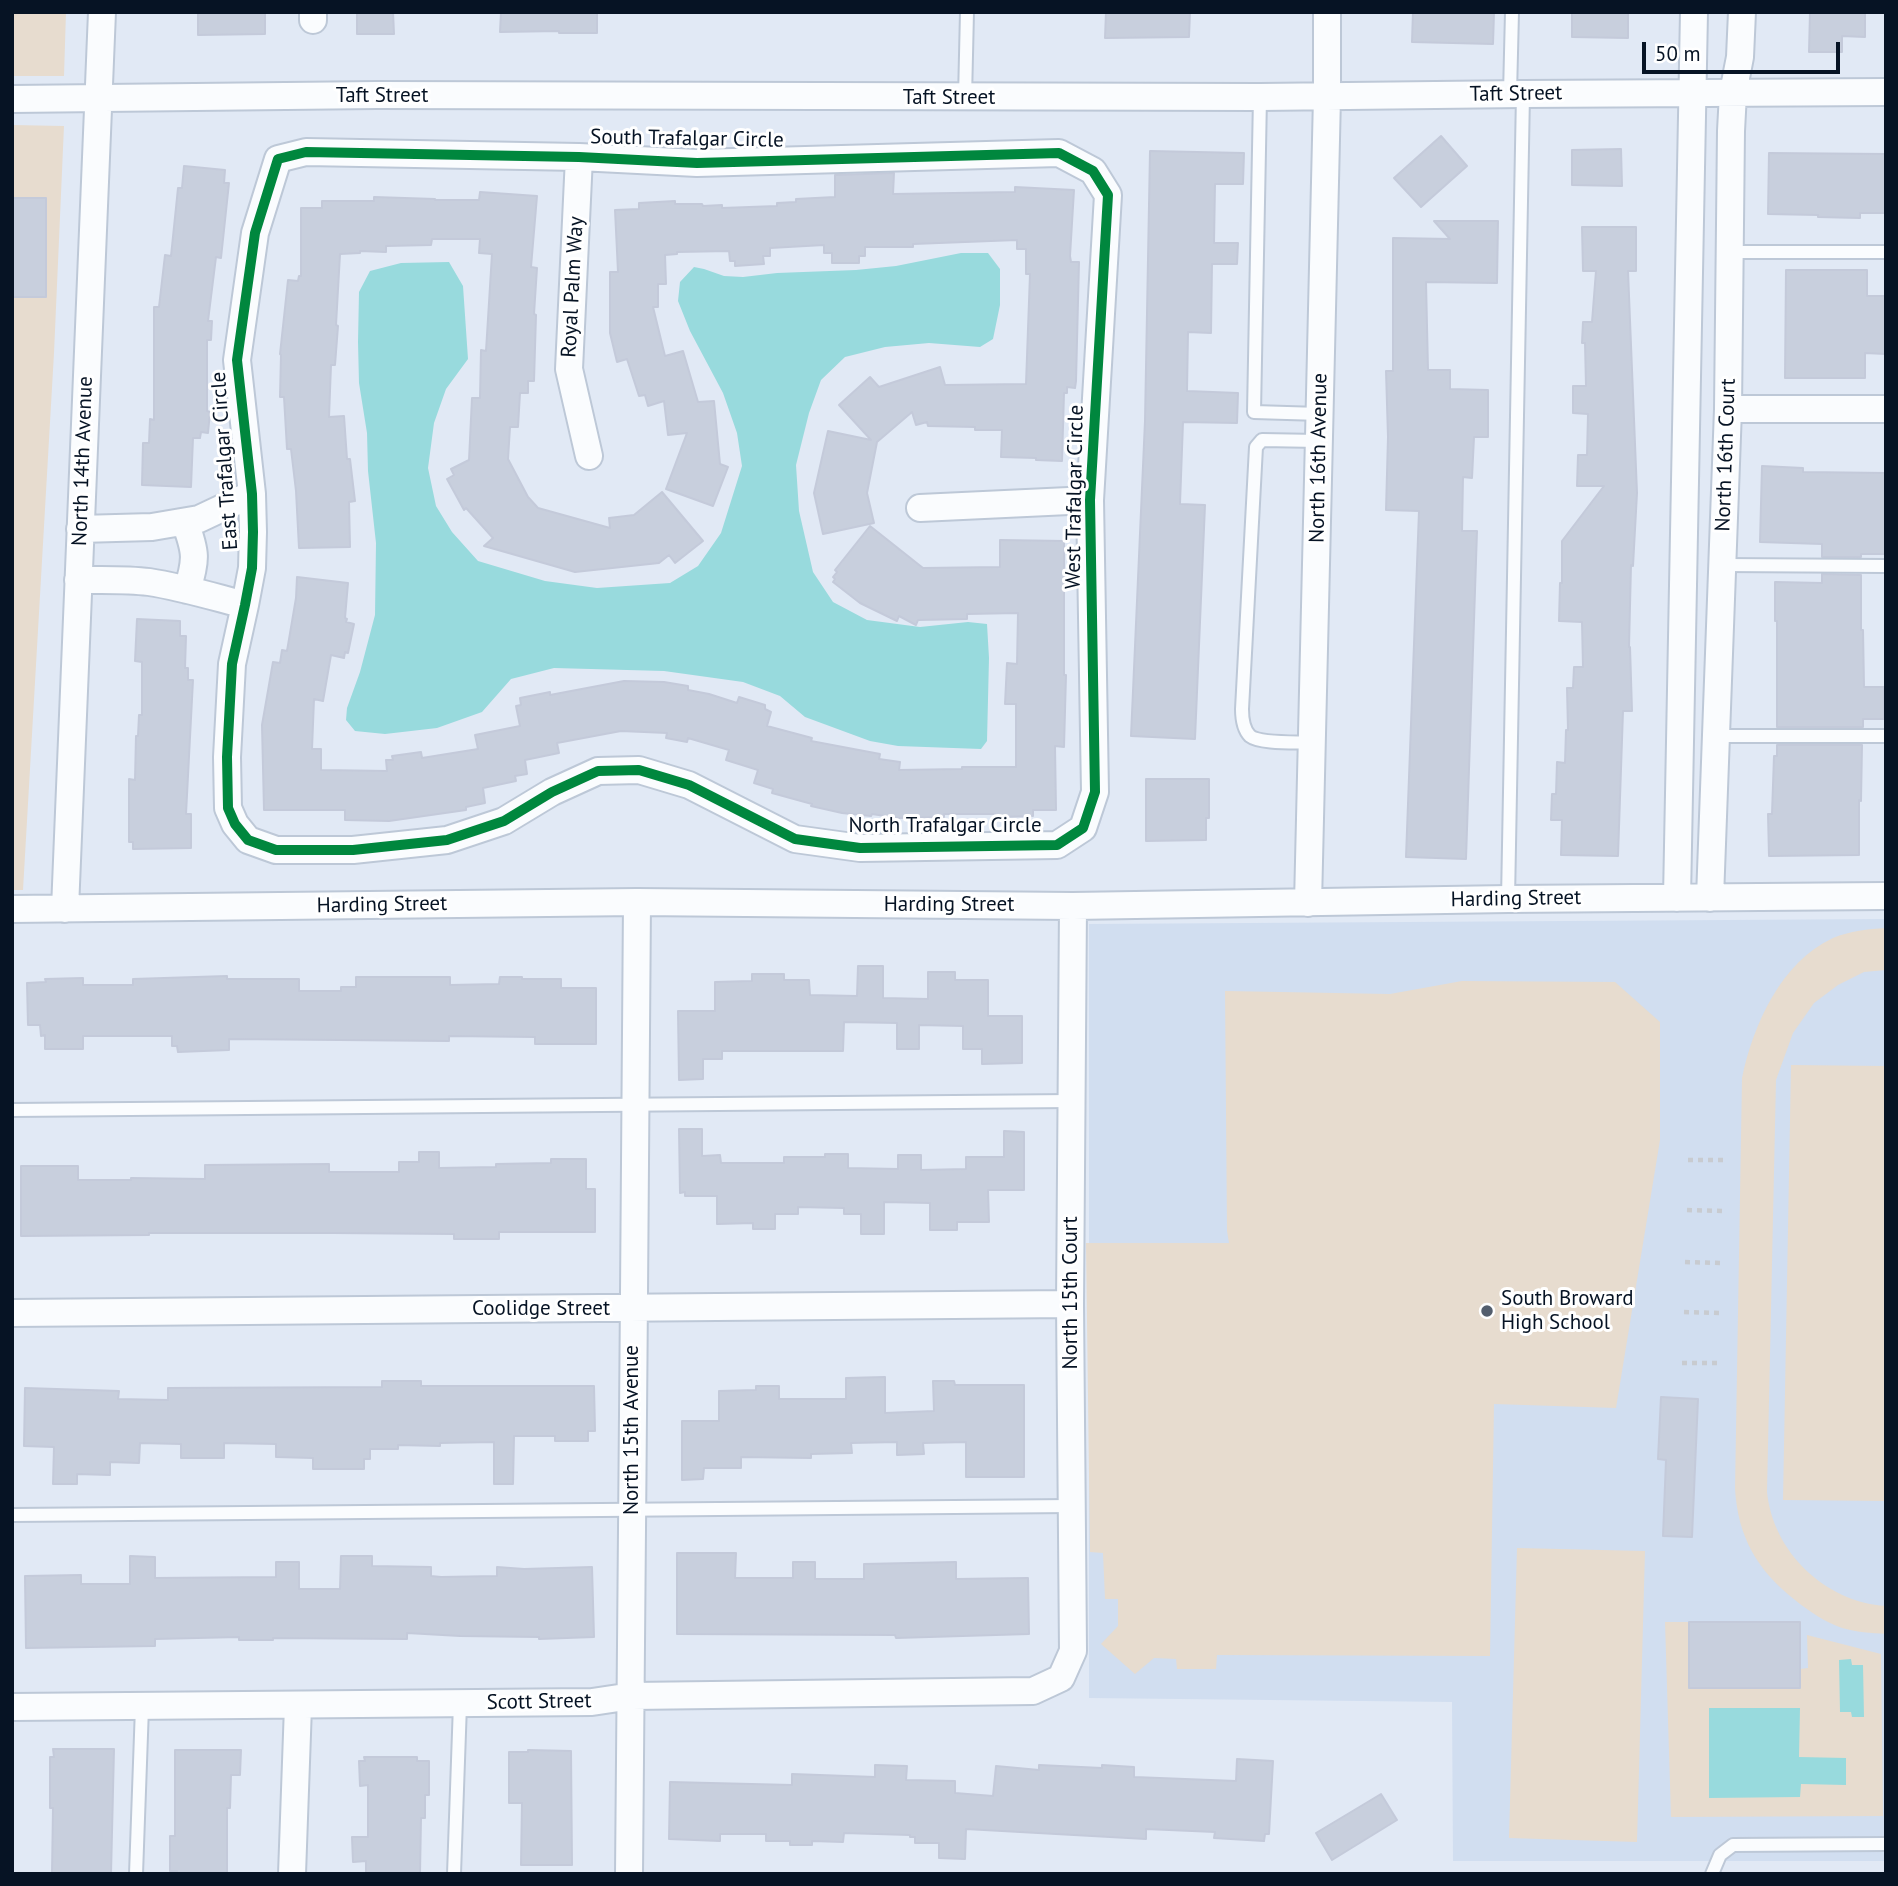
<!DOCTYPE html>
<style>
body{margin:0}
#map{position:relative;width:1898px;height:1886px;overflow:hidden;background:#e1e9f5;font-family:"PT Sans",sans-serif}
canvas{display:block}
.frame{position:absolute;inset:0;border:14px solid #061324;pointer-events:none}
.scale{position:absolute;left:1642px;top:42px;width:198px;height:32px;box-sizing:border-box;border:4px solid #061324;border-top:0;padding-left:9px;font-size:21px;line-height:24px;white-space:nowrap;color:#061324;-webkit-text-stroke:5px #fff;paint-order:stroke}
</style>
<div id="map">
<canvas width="1898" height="1886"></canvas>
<div class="frame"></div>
<div class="scale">50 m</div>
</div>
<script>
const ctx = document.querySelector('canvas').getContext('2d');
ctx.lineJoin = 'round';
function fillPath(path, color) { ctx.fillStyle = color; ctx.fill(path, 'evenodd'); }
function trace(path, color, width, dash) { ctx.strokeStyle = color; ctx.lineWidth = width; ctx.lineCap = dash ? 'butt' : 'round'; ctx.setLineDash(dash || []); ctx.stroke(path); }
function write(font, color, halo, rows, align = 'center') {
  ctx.font = font + ' "PT Sans",sans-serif'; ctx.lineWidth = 6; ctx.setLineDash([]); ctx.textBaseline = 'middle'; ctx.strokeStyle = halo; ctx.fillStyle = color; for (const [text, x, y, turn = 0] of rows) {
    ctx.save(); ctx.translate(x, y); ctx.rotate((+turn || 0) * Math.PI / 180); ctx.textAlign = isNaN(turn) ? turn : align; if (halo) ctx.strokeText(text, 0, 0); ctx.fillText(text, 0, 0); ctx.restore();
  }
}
fillPath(new Path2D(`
 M 1886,919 L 1886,1861 L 1453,1861 L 1452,1702 L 1089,1698 L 1089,924 Z`), '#d1def0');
fillPath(new Path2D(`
 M 12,12 L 66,12 L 64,76 L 12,76 Z
 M 12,125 L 64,126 L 54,353 L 23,890 L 12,890 Z
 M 1886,928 L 1886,970 L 1864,972 L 1838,985 L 1814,1003 L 1793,1033 L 1776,1080 L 1767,1492 C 1773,1552 1825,1602 1886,1606 L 1886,1634 C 1871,1633 1856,1632 1842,1628 C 1825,1622 1810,1612 1795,1600 C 1757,1570 1738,1537 1735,1489 L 1742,1078 C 1753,1025 1781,962 1833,938 C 1850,931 1868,929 1886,928 Z
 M 1462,981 L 1615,982 L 1660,1022 L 1660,1140 L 1616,1408 L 1494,1404 L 1490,1656 L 1217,1655 L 1216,1669 L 1177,1669 L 1176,1659 L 1154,1658 L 1135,1674 L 1101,1644 L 1118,1626 L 1118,1599 L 1105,1599 L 1103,1553 L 1090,1552 L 1086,1243 L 1229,1243 L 1227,1231 L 1225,991 L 1390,994 Z
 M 1791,1065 L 1886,1066 L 1886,1501 L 1783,1500 Z
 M 1517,1548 L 1645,1551 L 1637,1842 L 1509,1838 Z
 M 1665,1622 L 1689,1622 L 1689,1688 L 1799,1688 L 1800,1669 L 1808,1668 L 1807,1635 L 1881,1654 L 1883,1816 L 1671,1817 Z`), '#e7dccf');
fillPath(new Path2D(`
 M 961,253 L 988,253 L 1000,269 L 1000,305 L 993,339 L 980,347 L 929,343 L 885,347 L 845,357 L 821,380 L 809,413 L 796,465 L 799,511 L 813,572 L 833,602 L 867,620 L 920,627 L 968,622 L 987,624 L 989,658 L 987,741 L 981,749 L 898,746 L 870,741 L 805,717 L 780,696 L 743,682 L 664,671 L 554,668 L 511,679 L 482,712 L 437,728 L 385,734 L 355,731 L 346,720 L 347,708 L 360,672 L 375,615 L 376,543 L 368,471 L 367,433 L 359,383 L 358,342 L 359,292 L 370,271 L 401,263 L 449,262 L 463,286 L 468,359 L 446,389 L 434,423 L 428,468 L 436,506 L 452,532 L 478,561 L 545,581 L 597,588 L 670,583 L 698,566 L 721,533 L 742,466 L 737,433 L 723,393 L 690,331 L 678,301 L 680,282 L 694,267 L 704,269 L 724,276 L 743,277 L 777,273 L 856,270 L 896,266 Z
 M 1851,1659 L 1852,1665 L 1863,1665 L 1864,1717 L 1852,1717 L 1851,1712 L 1840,1712 L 1839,1660 Z
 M 1709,1708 L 1800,1708 L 1799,1757 L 1846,1758 L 1846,1785 L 1801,1784 L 1800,1797 L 1709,1798 Z`), '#98dadd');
const building = new Path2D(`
 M 198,12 L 265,12 L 265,34 L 198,35 Z
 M 357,12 L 393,12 L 394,34 L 357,34 Z
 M 501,12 L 597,12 L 597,33 L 559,33 L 559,31 L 500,32 Z
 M 1106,12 L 1190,12 L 1189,37 L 1105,38 Z
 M 1413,12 L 1494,12 L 1493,44 L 1412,42 Z
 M 1572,12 L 1628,12 L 1628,38 L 1572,37 Z
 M 1810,12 L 1865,12 L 1865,37 L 1842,36 L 1842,52 L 1809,52 Z
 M 1441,136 L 1467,166 L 1421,207 L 1394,178 Z
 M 1621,149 L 1622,186 L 1572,185 L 1572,150 Z
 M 1150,151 L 1244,153 L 1243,184 L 1215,184 L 1214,243 L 1238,243 L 1237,264 L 1212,264 L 1211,333 L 1188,332 L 1187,391 L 1238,393 L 1237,423 L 1183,422 L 1180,504 L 1205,505 L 1195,739 L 1131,736 L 1145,421 Z
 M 1769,153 L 1886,154 L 1886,213 L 1860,213 L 1860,218 L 1818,217 L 1818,215 L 1768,214 Z
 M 184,166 L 225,170 L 224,183 L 229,183 L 221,258 L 216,257 L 208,321 L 212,321 L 211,340 L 207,340 L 207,411 L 210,412 L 208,433 L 201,432 L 200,438 L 193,438 L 191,487 L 142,485 L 143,443 L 149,443 L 150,419 L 154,420 L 154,307 L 159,307 L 165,255 L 171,256 L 178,188 L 182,188 Z
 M 894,173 L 893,194 L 1015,192 L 1015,187 L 1074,190 L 1070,256 L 1071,262 L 1079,262 L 1076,381 L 1075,388 L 1067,387 L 1067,393 L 1064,393 L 1062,461 L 1036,460 L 1036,458 L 1001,457 L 1002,430 L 975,430 L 975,427 L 928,426 L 927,422 L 916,425 L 912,412 L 877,442 L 867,493 L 874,523 L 823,534 L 814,493 L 828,431 L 871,440 L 839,405 L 870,377 L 879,387 L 940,367 L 945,385 L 1026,384 L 1030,274 L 1026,274 L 1026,249 L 1017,249 L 1017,240 L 913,244 L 913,247 L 865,247 L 865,256 L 859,256 L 859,263 L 832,263 L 832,253 L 824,253 L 824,245 L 770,248 L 770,256 L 763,256 L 764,264 L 735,266 L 735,261 L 730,261 L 729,251 L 677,252 L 677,254 L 665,255 L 666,284 L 658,284 L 658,307 L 653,307 L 665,356 L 683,351 L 698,402 L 714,401 L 720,464 L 728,467 L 713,506 L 666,489 L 687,433 L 668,435 L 664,401 L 648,406 L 645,395 L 639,396 L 627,359 L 617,362 L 610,333 L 610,272 L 618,272 L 615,210 L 639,209 L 639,203 L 675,201 L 675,204 L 702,204 L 703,206 L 722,205 L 722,208 L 777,206 L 777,203 L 796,202 L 796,199 L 835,197 L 835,175 Z
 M 480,192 L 537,196 L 531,267 L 537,268 L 534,314 L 536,315 L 534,381 L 528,381 L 528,393 L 520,393 L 518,427 L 510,427 L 508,459 L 528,497 L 538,508 L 610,528 L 609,518 L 634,515 L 662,492 L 703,541 L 675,563 L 669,555 L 659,563 L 575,572 L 484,546 L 493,538 L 466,508 L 464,510 L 447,479 L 454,475 L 451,469 L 469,460 L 472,398 L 480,398 L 481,350 L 486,351 L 492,254 L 479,253 L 480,239 L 432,239 L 431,245 L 386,246 L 386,252 L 360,251 L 360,253 L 340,254 L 336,325 L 338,326 L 335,365 L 331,365 L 329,417 L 344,416 L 347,459 L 350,459 L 355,501 L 349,502 L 350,547 L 299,548 L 296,491 L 291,449 L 287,449 L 284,397 L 280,397 L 281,355 L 280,354 L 288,280 L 298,281 L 299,276 L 301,276 L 301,208 L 322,208 L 322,201 L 374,201 L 374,197 L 435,199 L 435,200 L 479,200 Z
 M 12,198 L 46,198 L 46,297 L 12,297 Z
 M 1434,221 L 1498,221 L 1497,283 L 1426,282 L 1428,370 L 1450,370 L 1450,389 L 1488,390 L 1488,437 L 1474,437 L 1472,478 L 1463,477 L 1462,531 L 1477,531 L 1466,859 L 1406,857 L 1419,511 L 1386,510 L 1388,437 L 1386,371 L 1393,371 L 1393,238 L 1450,239 Z
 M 1582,227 L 1636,227 L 1636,271 L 1628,271 L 1637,493 L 1633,566 L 1631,565 L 1629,647 L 1630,647 L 1632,711 L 1623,711 L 1618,856 L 1561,855 L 1562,820 L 1551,820 L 1552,794 L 1556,794 L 1557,762 L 1565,763 L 1566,730 L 1568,730 L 1567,688 L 1573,688 L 1574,667 L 1583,667 L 1582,622 L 1559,621 L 1560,583 L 1562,583 L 1562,541 L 1604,486 L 1577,486 L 1578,455 L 1587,455 L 1588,414 L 1573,413 L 1573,386 L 1586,386 L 1585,343 L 1582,343 L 1583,322 L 1592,322 L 1596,271 L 1583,271 Z
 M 1786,270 L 1867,270 L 1867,296 L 1886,296 L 1886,354 L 1865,353 L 1865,378 L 1785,378 Z
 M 1762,466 L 1803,468 L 1803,472 L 1886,473 L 1886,554 L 1861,554 L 1861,557 L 1822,557 L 1822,544 L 1760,542 Z
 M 870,526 L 923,568 L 1000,567 L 1000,540 L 1064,541 L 1064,675 L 1066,675 L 1064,747 L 1055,746 L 1056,810 L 1033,810 L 1033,816 L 1001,817 L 995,817 L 995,814 L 944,814 L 944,817 L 898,818 L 872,814 L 871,816 L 842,813 L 811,806 L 812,804 L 772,793 L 773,789 L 754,783 L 758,770 L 726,760 L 729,750 L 688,738 L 687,742 L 666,738 L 667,733 L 621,731 L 557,743 L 559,753 L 525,760 L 527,774 L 515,776 L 516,781 L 483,788 L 485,803 L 466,807 L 466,810 L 389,821 L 345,820 L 345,810 L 264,810 L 262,725 L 273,662 L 280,663 L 282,650 L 287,651 L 296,598 L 297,577 L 348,583 L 345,618 L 347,619 L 346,622 L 354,624 L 348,653 L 345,652 L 344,658 L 331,655 L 323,701 L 314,699 L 312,749 L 321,749 L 321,770 L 387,771 L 386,760 L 393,760 L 392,756 L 421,752 L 422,758 L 478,749 L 475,735 L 520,726 L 516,706 L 521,705 L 520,698 L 550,692 L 550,695 L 624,681 L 664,682 L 688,686 L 688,690 L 709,694 L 737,703 L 739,697 L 765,705 L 765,709 L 771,712 L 767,726 L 812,738 L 811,741 L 880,754 L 879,759 L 900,762 L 899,770 L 962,769 L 962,767 L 1016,767 L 1016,704 L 1005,704 L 1007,663 L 1017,664 L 1018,613 L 967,614 L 967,619 L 918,620 L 916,625 L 899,616 L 897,621 L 860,603 L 833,582 L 835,579 L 833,577 L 837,572 L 835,570 Z
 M 1822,574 L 1861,575 L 1861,630 L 1863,630 L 1864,687 L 1884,687 L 1884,719 L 1863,719 L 1863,727 L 1777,727 L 1777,621 L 1775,621 L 1775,582 L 1822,583 Z
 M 137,619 L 180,621 L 180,636 L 186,636 L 185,668 L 188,668 L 188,680 L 193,680 L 186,814 L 191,814 L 191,848 L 133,849 L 133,842 L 129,842 L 129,779 L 135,780 L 136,736 L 138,736 L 139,715 L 142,715 L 142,662 L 135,661 Z
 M 1777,745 L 1862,745 L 1861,801 L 1859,800 L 1859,855 L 1769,856 L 1768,814 L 1772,814 L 1774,756 L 1777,756 Z
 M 1146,779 L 1209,779 L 1209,818 L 1206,818 L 1206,840 L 1146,841 Z
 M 858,966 L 883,966 L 883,998 L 928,999 L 928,972 L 955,972 L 955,980 L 988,980 L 988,1016 L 1022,1016 L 1022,1063 L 982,1064 L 982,1049 L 963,1049 L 963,1026 L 919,1025 L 919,1049 L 897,1049 L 897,1023 L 844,1022 L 843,1051 L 722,1051 L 722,1059 L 703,1059 L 703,1079 L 679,1080 L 678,1011 L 715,1011 L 715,982 L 752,981 L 752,974 L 784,974 L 784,980 L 809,980 L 810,995 L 857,996 Z
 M 227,976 L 227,979 L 299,979 L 299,991 L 341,991 L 341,987 L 356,987 L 356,977 L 450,977 L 450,985 L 499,984 L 500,977 L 522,977 L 522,979 L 561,979 L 561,988 L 596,988 L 596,1044 L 535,1044 L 535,1037 L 449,1036 L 449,1041 L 229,1039 L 229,1050 L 178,1052 L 177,1046 L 172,1046 L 172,1036 L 83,1036 L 83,1049 L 45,1049 L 45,1035 L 41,1036 L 40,1025 L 28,1025 L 27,983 L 46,982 L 45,979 L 83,978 L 83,985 L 133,985 L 133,979 Z
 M 679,1129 L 702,1129 L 702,1156 L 720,1155 L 721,1163 L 784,1163 L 784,1157 L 825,1157 L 825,1154 L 848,1154 L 848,1168 L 898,1169 L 898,1155 L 921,1155 L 921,1170 L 966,1169 L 966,1157 L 1004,1157 L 1004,1131 L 1024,1132 L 1024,1190 L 988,1190 L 989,1222 L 957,1222 L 957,1230 L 930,1230 L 930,1203 L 884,1202 L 884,1234 L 861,1234 L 861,1214 L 844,1214 L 844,1208 L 798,1207 L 798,1214 L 775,1214 L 775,1229 L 753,1229 L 753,1223 L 717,1224 L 717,1196 L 685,1196 L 685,1192 L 680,1193 Z
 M 419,1152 L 439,1152 L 439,1168 L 496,1167 L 496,1164 L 551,1163 L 551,1159 L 586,1159 L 586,1189 L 595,1189 L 595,1232 L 499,1232 L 499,1239 L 454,1239 L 454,1234 L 333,1233 L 149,1233 L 149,1235 L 21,1236 L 21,1166 L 78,1166 L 78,1180 L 131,1180 L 131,1178 L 205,1179 L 205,1165 L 329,1164 L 329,1172 L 399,1172 L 399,1162 L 419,1162 Z
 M 885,1377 L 885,1413 L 934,1411 L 933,1381 L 954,1381 L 955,1385 L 1024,1385 L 1024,1477 L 966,1477 L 966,1442 L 923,1443 L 924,1454 L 897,1455 L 897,1442 L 851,1443 L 852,1453 L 811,1454 L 811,1458 L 741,1457 L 741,1468 L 704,1468 L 703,1479 L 682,1480 L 682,1421 L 719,1421 L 719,1391 L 756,1390 L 756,1386 L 779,1386 L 779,1399 L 846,1399 L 846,1378 Z
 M 382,1381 L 421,1381 L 421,1386 L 594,1386 L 595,1431 L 588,1431 L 588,1441 L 555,1441 L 555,1436 L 514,1436 L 513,1484 L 494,1484 L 494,1442 L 440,1443 L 440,1446 L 398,1445 L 398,1449 L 370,1449 L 370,1459 L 364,1459 L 364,1469 L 313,1469 L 313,1458 L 276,1457 L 276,1444 L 224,1443 L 224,1458 L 181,1458 L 181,1444 L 140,1443 L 139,1463 L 110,1462 L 110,1475 L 77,1474 L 77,1484 L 53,1484 L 54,1447 L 24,1446 L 25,1388 L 119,1391 L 118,1399 L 168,1400 L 168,1388 L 382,1387 Z
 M 1661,1397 L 1698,1399 L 1692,1537 L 1663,1536 L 1666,1460 L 1658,1459 Z
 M 677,1553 L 736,1553 L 735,1578 L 793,1578 L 793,1562 L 815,1562 L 815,1579 L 864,1579 L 864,1564 L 956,1562 L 956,1579 L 1028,1578 L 1029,1634 L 896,1638 L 895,1635 L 677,1634 Z
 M 130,1556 L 155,1557 L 155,1578 L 276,1577 L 276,1562 L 299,1562 L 299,1589 L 340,1589 L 341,1556 L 372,1556 L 372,1566 L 431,1567 L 431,1576 L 441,1577 L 497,1576 L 497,1567 L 524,1569 L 592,1567 L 594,1637 L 539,1639 L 539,1637 L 460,1636 L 407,1633 L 407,1639 L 273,1638 L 273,1640 L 239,1640 L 239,1637 L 155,1639 L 155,1646 L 26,1648 L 25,1576 L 81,1575 L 81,1584 L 130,1584 Z
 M 1689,1622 L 1800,1622 L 1800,1688 L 1689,1688 Z
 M 53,1749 L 114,1749 L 111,1874 L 52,1874 L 53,1808 L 50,1808 L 50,1757 L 54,1757 Z
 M 175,1750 L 241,1750 L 240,1775 L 231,1775 L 230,1808 L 227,1808 L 227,1874 L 177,1874 L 177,1871 L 170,1871 L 170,1836 L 175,1836 Z
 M 528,1750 L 571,1751 L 572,1865 L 521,1865 L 522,1803 L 509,1803 L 509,1752 L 528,1752 Z
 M 364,1757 L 417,1757 L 417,1761 L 429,1761 L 429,1795 L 425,1795 L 425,1818 L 421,1818 L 420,1874 L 366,1874 L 366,1861 L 353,1862 L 352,1837 L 368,1837 L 368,1785 L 360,1786 L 359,1761 L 365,1761 Z
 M 1237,1759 L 1273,1761 L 1269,1834 L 1265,1834 L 1264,1841 L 1214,1838 L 1215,1832 L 1146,1829 L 1146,1839 L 966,1829 L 965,1859 L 939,1858 L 939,1843 L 915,1843 L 915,1837 L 910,1837 L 910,1835 L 844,1833 L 843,1842 L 812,1841 L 812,1845 L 790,1845 L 790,1841 L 766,1841 L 766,1834 L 720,1834 L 720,1841 L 669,1839 L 670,1782 L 792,1785 L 792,1774 L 875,1777 L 875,1765 L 907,1766 L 906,1780 L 955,1781 L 955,1793 L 993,1796 L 996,1766 L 1039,1770 L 1039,1765 L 1102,1768 L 1102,1765 L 1134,1767 L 1134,1777 L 1236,1781 Z
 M 1381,1794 L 1397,1820 L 1332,1860 L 1316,1833 Z`);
fillPath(building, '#c8cfdd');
trace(building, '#c4cada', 2);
const service = new Path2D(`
 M 1510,94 L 1512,12
 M 1260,97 L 1254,412 L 1320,414
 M 965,98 L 967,12
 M 1730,252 L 1886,252
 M 1722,565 L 1886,566
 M 1716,736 L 1886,736
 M 1312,743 C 1298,742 1260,744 1250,736 C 1243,729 1242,718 1242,709 L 1256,447 L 1262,440 L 1319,441
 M 1508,899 L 1523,94
 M 12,1110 L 1072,1101
 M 12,1515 L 1072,1506
 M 136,1874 L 142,1707
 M 454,1874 L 460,1704
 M 1712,1874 L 1720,1855 L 1733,1845 L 1886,1844`);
const minor = new Path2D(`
 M 313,12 L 313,20
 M 12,99 L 377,95 L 1260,97 L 1523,94 L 1886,92
 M 306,152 L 579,157 L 697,163 L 1059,153 L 1093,171 L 1108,195 L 1090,500 L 1095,792 L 1083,828 L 1057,845 L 860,848 L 795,839 L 689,785 L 639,770 L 598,771 L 552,792 L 504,821 L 447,840 L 353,850 L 276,850 L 248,840 L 235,824 L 228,808 L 227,757 L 232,664 L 245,605 L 252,568 L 253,532 L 252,494 L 237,360 L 255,233 L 278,159 Z
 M 579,157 L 569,369 L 589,456
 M 1728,409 L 1886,409
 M 920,508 L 1090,500
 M 185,522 C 196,552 197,559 187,590
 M 80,529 L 152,527 L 199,519 L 252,494
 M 78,580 C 102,580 126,579 149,582 C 182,587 214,597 245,605
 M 1677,898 L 1694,12
 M 1710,898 L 1728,409 L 1731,131 L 1733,93 L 1740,57 L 1742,12
 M 1308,903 L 1327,97 L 1327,12
 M 12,909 L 637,902 L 1073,906 L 1508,899 L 1886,896
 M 65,909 L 102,12
 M 12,1313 L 1070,1304
 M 12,1707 L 592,1702 L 632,1696 L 1033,1691 L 1061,1678 L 1073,1651 L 1070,1304 L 1073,906
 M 292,1874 L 298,1706
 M 629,1874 C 634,1550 633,1226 637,902`);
trace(service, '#bdc8d7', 16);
trace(minor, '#bdc8d7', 30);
trace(new Path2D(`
 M 1688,1160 L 1725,1160
 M 1687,1210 L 1725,1211
 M 1685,1262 L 1723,1263
 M 1684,1312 L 1721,1313
 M 1682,1363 L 1720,1363`), '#c8cbd0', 4.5, [5, 5]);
trace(service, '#fafcfe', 12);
trace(minor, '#fafcfe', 26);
trace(new Path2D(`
 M 306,152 L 579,157 L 697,163 L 1059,153 L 1093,171 L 1108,195 L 1090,500 L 1095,792 L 1083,828 L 1057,845 L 860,848 L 795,839 L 689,785 L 639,770 L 598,771 L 552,792 L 504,821 L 447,840 L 353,850 L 276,850 L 248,840 L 235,824 L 228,808 L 227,757 L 232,664 L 245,605 L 252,568 L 253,532 L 252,494 L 237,360 L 255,233 L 278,159 Z`), '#00873e', 10);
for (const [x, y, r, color] of [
 [1487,1311,7,"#535e6d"]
]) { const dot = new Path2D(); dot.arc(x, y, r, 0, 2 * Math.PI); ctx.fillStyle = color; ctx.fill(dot); trace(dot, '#fff', 2.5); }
write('21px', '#061324', '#fff', [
 ["Taft Street",1516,94,-1],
 ["Taft Street",382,96],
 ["Taft Street",949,98],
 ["South Trafalgar Circle",687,139,1],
 ["Royal Palm Way",573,287,-87],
 ["North 16th Court",1726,455,-88],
 ["North 16th Avenue",1319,458,-89],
 ["North 14th Avenue",83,461,-88],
 ["East Trafalgar Circle",225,461,-94],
 ["West Trafalgar Circle",1075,497,-89],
 ["North Trafalgar Circle",945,826],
 ["Harding Street",1516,899,-1],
 ["Harding Street",382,905,-1],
 ["Harding Street",949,905],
 ["North 15th Court",1071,1293,-90],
 ["Coolidge Street",541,1309],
 ["North 15th Avenue",632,1430,-90],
 ["Scott Street",539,1702,-1]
]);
write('21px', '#061324', '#fff', [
 ["South Broward",1501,1299],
 ["High School",1501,1323]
], 'left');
</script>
